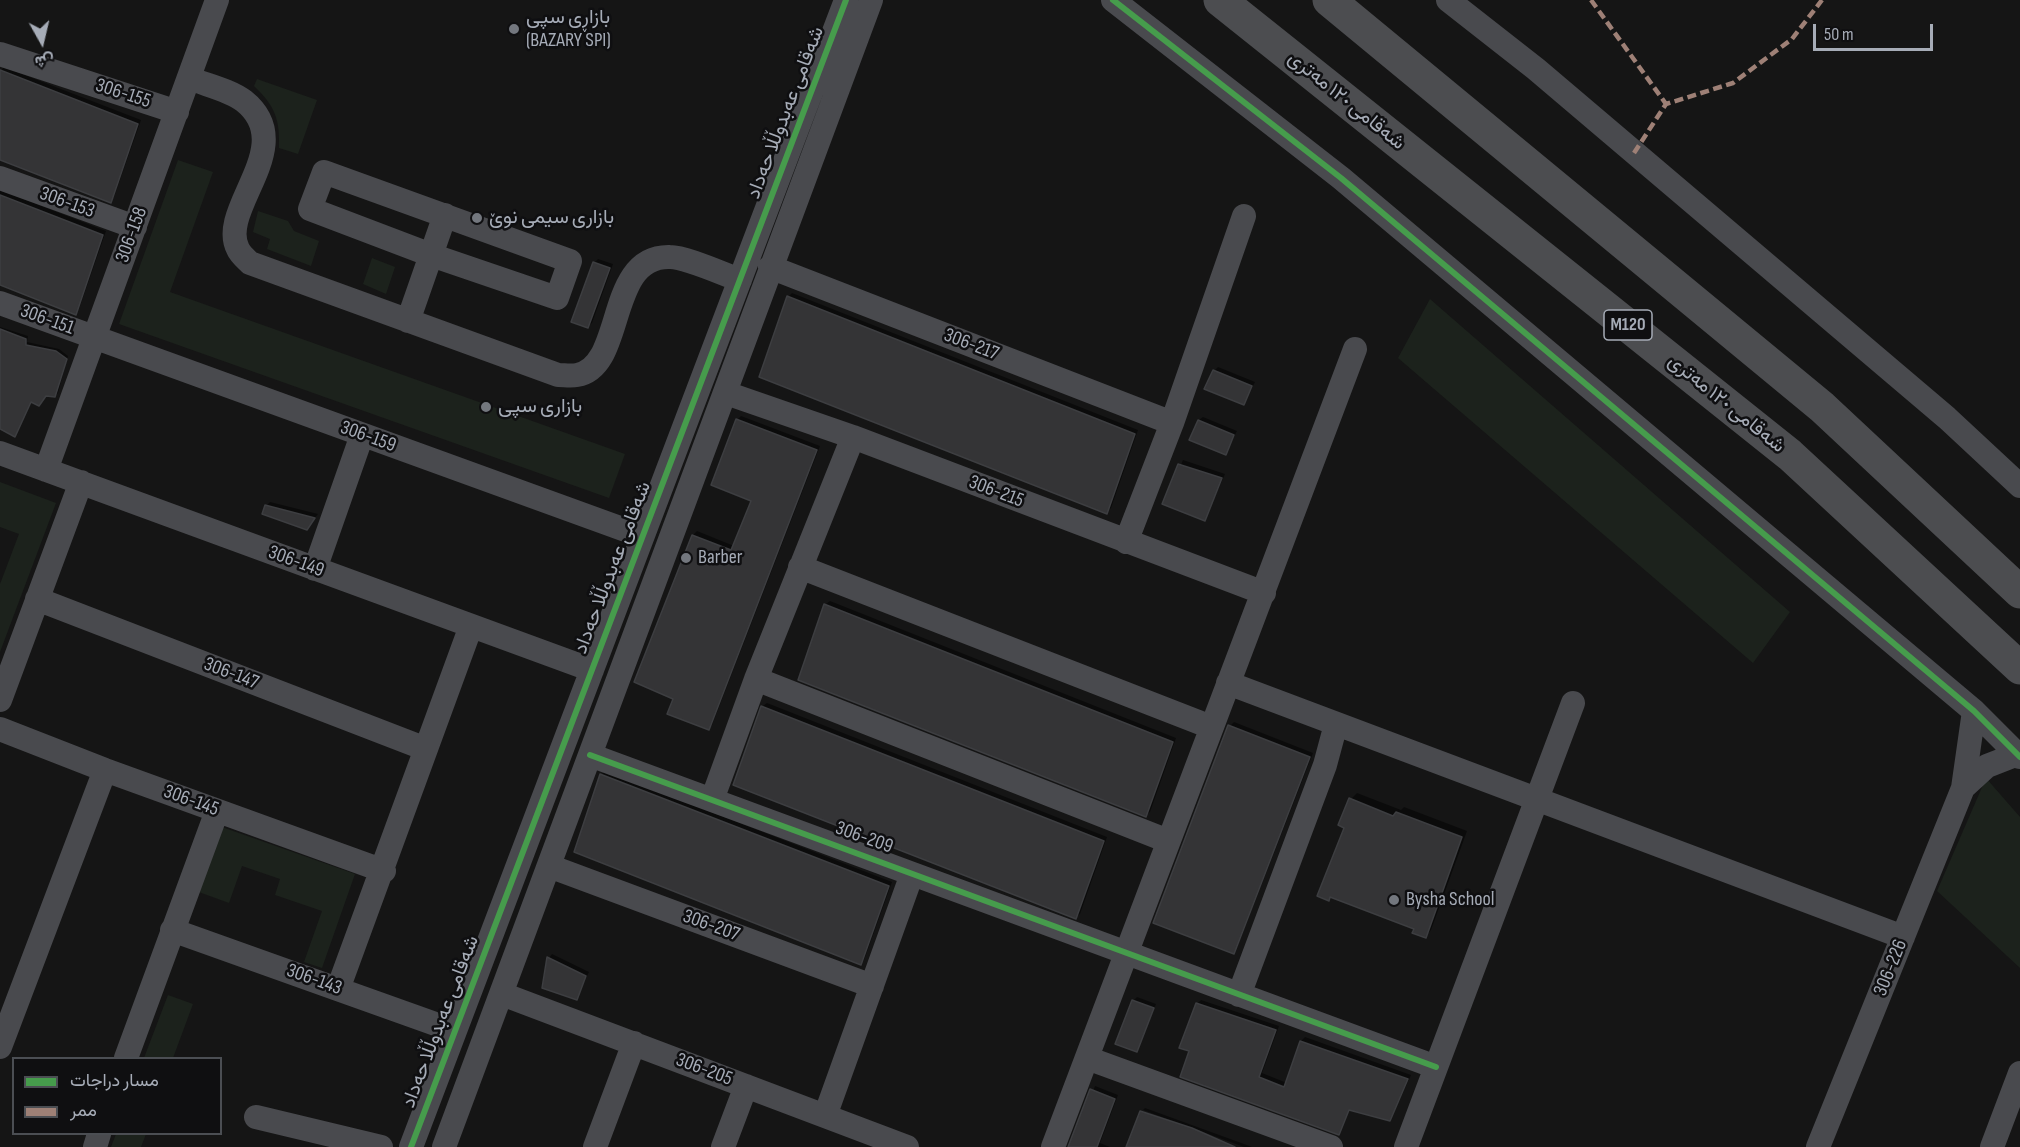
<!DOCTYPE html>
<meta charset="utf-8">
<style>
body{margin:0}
#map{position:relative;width:2020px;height:1147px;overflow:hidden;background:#151515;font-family:"Sofia Sans Condensed",Vazirmatn,sans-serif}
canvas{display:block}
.legend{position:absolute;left:12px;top:1057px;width:210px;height:78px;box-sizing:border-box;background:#0f0f11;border:2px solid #4b4e53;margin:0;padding:8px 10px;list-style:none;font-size:18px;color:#a6acb7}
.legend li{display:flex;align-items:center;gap:12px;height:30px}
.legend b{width:30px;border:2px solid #4b4e53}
.north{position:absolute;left:12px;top:12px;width:60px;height:60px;-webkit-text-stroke:4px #0f0f11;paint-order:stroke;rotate:172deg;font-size:16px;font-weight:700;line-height:24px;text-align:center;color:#a6acb7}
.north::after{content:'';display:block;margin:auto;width:21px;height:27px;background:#a6acb7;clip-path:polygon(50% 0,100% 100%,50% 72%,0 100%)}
.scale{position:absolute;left:1813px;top:24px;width:120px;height:27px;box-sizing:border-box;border:3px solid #a6acb7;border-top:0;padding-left:8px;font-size:18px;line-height:21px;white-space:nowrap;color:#a6acb7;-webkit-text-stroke:4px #0f0f11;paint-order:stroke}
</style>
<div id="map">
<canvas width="2020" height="1147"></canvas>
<ul class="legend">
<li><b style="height:8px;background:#469c4c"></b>مسار دراجات</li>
<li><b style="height:8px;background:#9e8076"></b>ممر</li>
</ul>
<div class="north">ش</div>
<div class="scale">50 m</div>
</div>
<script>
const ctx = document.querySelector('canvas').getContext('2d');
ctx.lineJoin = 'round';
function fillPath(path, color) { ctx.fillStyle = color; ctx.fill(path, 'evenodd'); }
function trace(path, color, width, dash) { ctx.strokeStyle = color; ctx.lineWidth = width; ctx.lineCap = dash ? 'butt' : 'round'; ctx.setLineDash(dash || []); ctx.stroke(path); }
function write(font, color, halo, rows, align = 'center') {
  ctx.font = font + ' "Sofia Sans Condensed",Vazirmatn,sans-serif'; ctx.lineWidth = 5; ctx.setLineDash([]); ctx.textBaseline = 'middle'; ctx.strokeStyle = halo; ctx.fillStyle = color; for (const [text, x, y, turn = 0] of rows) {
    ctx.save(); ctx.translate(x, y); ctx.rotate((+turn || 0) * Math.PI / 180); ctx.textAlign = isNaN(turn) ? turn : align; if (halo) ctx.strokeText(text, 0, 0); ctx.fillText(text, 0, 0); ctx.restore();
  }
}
fillPath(new Path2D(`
 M 257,79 L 317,100 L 298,154 L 279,148 C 280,119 275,106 254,86 Z
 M 178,160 L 213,172 L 170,292 L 625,454 L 609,498 L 119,324 Z
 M 258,211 L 288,221 L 294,231 L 319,241 L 311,266 L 267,249 L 270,239 L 253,232 Z
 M 372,258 L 395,267 L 386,294 L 363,284 Z
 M 1430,299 L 1790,612 L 1753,663 L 1398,358 Z
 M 0,482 L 56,503 L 0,652 L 0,584 L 19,534 L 0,527 Z
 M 1986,778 L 2020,817 L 2020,968 L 1937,891 Z
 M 219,826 L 355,874 L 322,968 L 304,962 L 322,911 L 275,895 L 280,879 L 242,866 L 229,903 L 196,891 Z
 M 168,995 L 193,1004 L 173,1058 L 144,1058 Z
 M 116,1134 L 146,1134 L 141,1147 L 111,1147 Z`), '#1c221c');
fillPath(new Path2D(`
 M 4,67 L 141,120 L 114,197 L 110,201 L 0,158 L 0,72 Z
 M 0,190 L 106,231 L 79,309 L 75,313 L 0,284 Z
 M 598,259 L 613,264 L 592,323 L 588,326 L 594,263 Z
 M 792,293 L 1138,430 L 1111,508 L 1107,512 L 788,297 Z
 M 0,327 L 28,336 L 27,342 L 59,349 L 68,356 L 58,393 L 55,396 L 47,394 L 32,401 L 15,435 L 0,426 Z
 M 1218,367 L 1255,382 L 1244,403 L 1214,371 Z
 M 741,416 L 820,446 L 712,725 L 708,729 L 675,698 L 636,681 L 693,535 L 697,531 L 734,546 L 753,500 L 737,420 Z
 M 1203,417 L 1237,431 L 1225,453 L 1199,420 Z
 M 1183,460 L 1225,474 L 1205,519 L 1164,504 Z
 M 270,502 L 318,514 L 310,524 L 266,506 Z
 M 830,601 L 1176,738 L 1150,812 L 1146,815 L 800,679 L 826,604 Z
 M 767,703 L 1107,837 L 1080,914 L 1076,917 L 735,784 L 763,706 Z
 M 1234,722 L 1313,753 L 1237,948 L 1233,952 L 1230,726 Z
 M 605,771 L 892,882 L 864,960 L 861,964 L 601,775 Z
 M 1357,793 L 1401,810 L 1404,807 L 1467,831 L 1431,930 L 1425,937 L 1416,928 L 1332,896 L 1329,899 L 1351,799 Z
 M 552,954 L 589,972 L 576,998 L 549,958 Z
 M 1137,997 L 1156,1004 L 1136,1050 L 1133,1001 Z
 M 1201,1000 L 1279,1026 L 1262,1073 L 1287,1083 L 1301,1041 L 1305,1037 L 1411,1075 L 1393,1115 L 1389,1119 L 1350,1109 L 1338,1134 L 1191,1050 L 1197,1004 Z
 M 1095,1086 L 1118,1095 L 1100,1143 L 1110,1147 L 1070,1147 Z
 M 1145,1108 L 1244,1144 L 1252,1147 L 1244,1147 L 1143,1110 Z`), '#0007');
const building = new Path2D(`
 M 0,70 L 138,124 L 111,203 L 0,160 Z
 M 0,195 L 103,235 L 76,315 L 0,285 Z
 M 593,262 L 610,268 L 588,328 L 571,322 Z
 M 787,296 L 1135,434 L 1107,514 L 759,377 Z
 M 0,329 L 26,339 L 26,345 L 56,351 L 67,359 L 55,397 L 46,396 L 39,406 L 31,402 L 15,437 L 0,429 Z
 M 1213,370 L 1252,386 L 1244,405 L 1204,389 Z
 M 736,419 L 817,450 L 709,730 L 667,714 L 673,699 L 634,682 L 692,535 L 731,550 L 751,501 L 711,485 Z
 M 1198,420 L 1234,435 L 1226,455 L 1189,440 Z
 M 1178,464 L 1222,478 L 1205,521 L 1162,504 Z
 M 265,505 L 315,518 L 307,530 L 262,514 Z
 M 824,604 L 1173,742 L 1146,817 L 798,680 Z
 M 761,706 L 1104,841 L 1076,919 L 733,785 Z
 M 1228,725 L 1310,757 L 1234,954 L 1153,923 Z
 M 600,774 L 889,886 L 861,965 L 574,852 Z
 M 1349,798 L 1393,816 L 1396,812 L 1462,837 L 1426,938 L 1412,933 L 1414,929 L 1330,897 L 1329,901 L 1317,896 L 1344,828 L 1338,825 Z
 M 547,957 L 586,976 L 577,1000 L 542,988 Z
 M 1132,1000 L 1154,1008 L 1137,1052 L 1115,1044 Z
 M 1196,1003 L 1276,1030 L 1259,1077 L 1284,1087 L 1300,1041 L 1408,1079 L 1390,1121 L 1349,1110 L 1339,1135 L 1180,1077 L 1189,1051 L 1179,1048 Z
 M 1090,1089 L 1115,1099 L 1097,1147 L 1068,1147 Z
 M 1140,1111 L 1192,1128 L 1235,1147 L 1126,1147 Z`);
fillPath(building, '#343436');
trace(building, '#3d3e41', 1.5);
trace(new Path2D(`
 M 1113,0 L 1341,178 L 1974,711 L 2020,757
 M 1448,0 L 1536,69 L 1947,418 L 2020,486
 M 0,54 L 177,112
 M 189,78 C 206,85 230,90 244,101 C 300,146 217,209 238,249 C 240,254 246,259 250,263 L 558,375 C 564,375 571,376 577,375 C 626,367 605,255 670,257 C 686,257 723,274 740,280
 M 324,172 L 570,261 L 557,298 L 431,255 L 310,209 Z
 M 0,178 L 135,227
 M 770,267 L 1172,423
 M 0,303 L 642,536
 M 408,321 L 445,215
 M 726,393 L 853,437 L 1264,593
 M 0,453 L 592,670
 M 46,470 L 217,0
 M 1126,542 L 1172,423 L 1244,216
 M 800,567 L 1211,727
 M 315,569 L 362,435
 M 37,599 L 426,749
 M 756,679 L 1168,841
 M 1228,683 L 1903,937
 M 0,700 L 81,482
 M 0,729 L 105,770 L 384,871
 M 590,755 L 1436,1067
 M 1963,788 L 1987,766 L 2018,754
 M 712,800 L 756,679 L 853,437
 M 549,866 L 872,986
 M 172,930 L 455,1031
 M 338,989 L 471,626
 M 502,994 L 907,1147
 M 1239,995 L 1325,765 L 1336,724
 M 0,1047 L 105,770
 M 126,1058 L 217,811
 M 1087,1058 L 1331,1147
 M 825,1116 L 912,874
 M 256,1117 L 381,1147
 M 95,1147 L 99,1134
 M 411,1147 L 846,0
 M 444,1147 L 871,0
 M 595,1147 L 634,1043
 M 723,1147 L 746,1086
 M 1053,1147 L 1355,349
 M 1406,1147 L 1573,703
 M 1818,1147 L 1963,788 L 1974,711
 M 1992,1147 L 2020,1073`), '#494a4e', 24);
trace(new Path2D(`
 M 1220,0 L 1790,455 L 2020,668
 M 1329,0 L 1822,407 L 2020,592`), '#4c4d50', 33);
trace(new Path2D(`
 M 1591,0 L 1666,104
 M 1634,153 L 1666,104 L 1733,83 L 1792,39 L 1822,0`), '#9e8076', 4.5, [9, 4.5]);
trace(new Path2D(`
 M 1113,0 L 1341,178 L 1974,711 L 2020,757
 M 590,755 L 1436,1067
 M 411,1147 L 846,0`), '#469c4c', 6);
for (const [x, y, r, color] of [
 [514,29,6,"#73777e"],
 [477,218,6,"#73777e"],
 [486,407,6,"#73777e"],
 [686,558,6,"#73777e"],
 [1394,900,6,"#73777e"]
]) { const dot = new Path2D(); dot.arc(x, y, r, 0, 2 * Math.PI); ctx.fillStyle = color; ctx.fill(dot); trace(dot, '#0f0f11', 2); }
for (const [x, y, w] of [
 [1628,325,48]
]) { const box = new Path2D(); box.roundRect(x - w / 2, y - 15, w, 30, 4.5); ctx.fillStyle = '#0f0f11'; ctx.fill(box); trace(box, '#a6acb7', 1.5); }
write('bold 18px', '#a6acb7', null, [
 ["M120",1628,325]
]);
write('20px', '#a6acb7', '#0f0f11', [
 ["بازاڕی سپی",526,18],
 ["(BAZARY SPI)",526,41],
 ["بازاری سیمی نوێ",489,218],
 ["بازاری سپی",498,407],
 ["Barber",698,558],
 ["Bysha School",1406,900]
], 'left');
write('20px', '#a6acb7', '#0f0f11', [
 ["306-155",123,94,18],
 ["شەقامی ١٢٠ مەتری",1346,101,39],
 ["شەقامی عەبدوڵڵا حەداد",786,113,-69],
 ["306-153",67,203,20],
 ["306-158",132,235,-70],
 ["306-151",47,320,20],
 ["306-217",971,345,21],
 ["شەقامی ١٢٠ مەتری",1726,404,39],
 ["306-159",368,437,20],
 ["306-215",996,492,21],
 ["306-149",296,562,20],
 ["شەقامی عەبدوڵڵا حەداد",613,568,-69],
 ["306-147",231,674,21],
 ["306-145",191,801,20],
 ["306-209",864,838,20],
 ["306-207",711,926,20],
 ["306-226",1891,968,-68],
 ["306-143",314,980,20],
 ["شەقامی عەبدوڵڵا حەداد",441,1022,-69],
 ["306-205",704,1070,21]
]);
</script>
